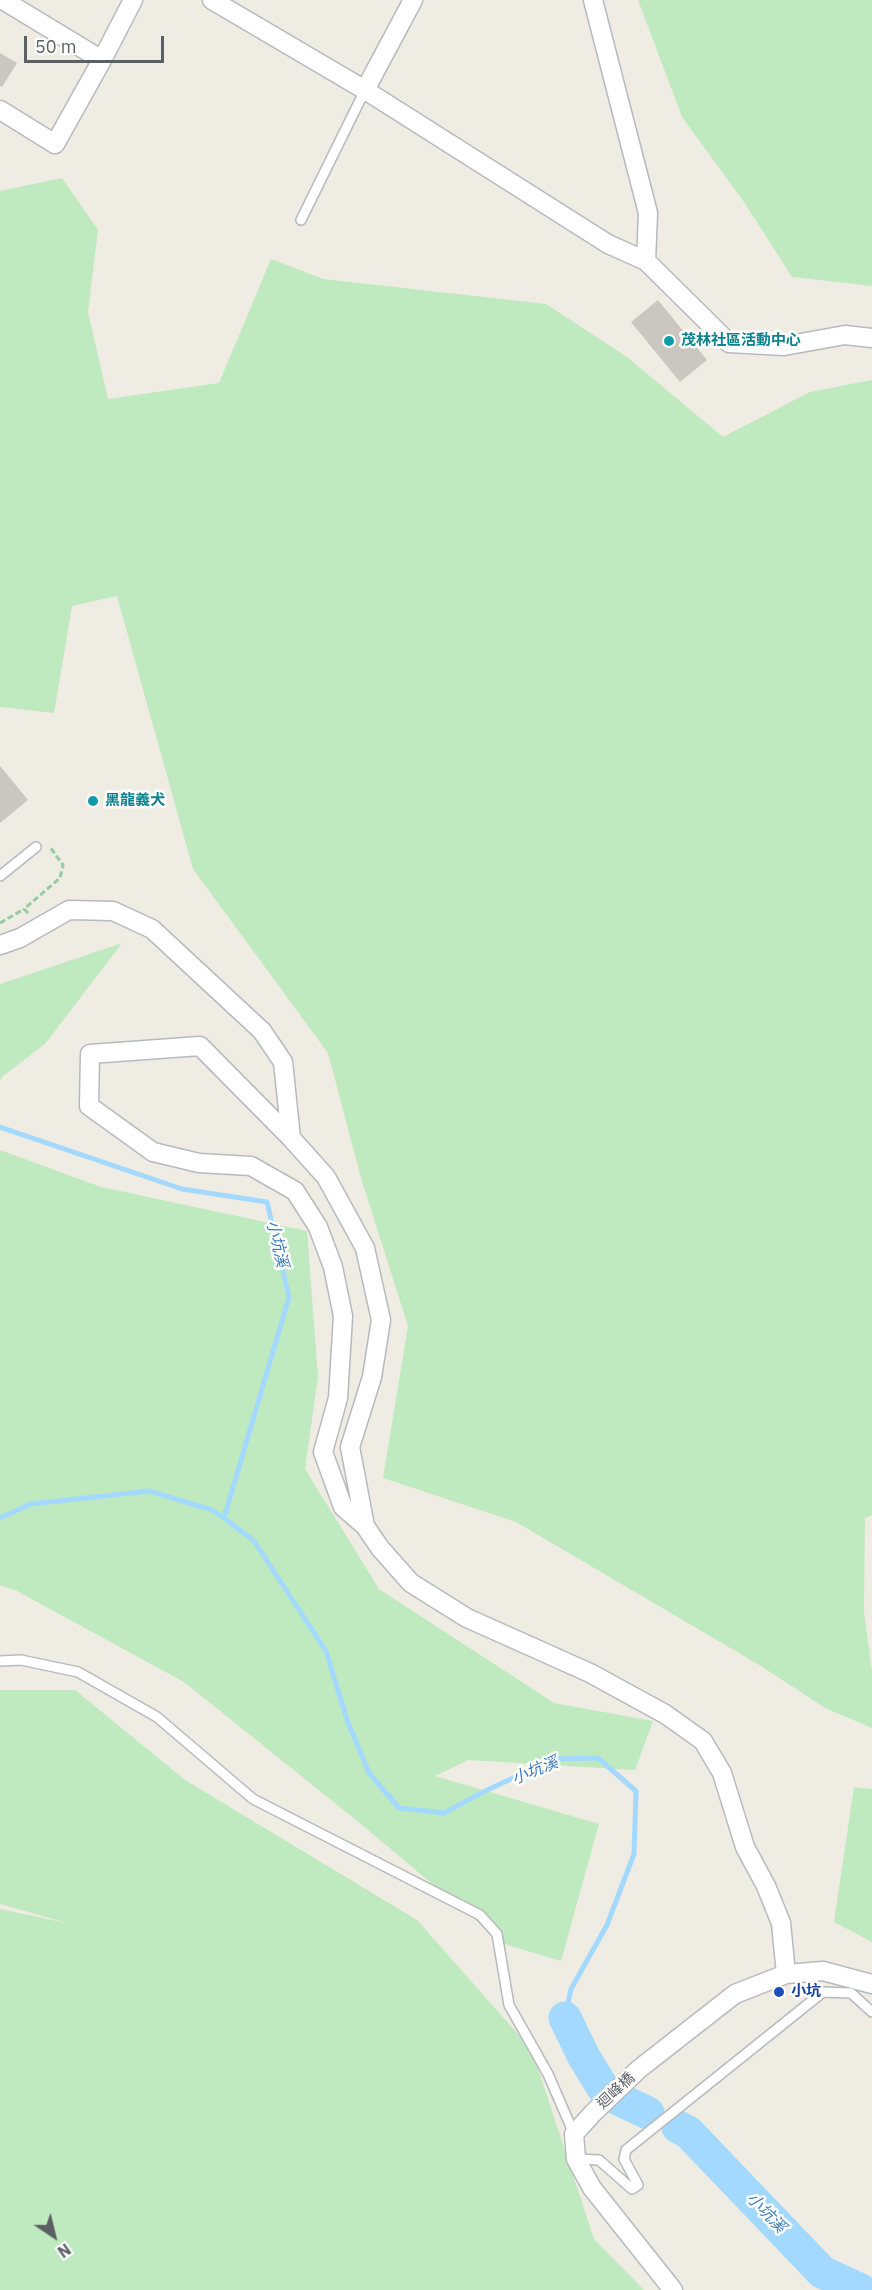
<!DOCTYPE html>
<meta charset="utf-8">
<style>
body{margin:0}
#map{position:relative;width:872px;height:2290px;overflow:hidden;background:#efece3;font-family:"IBM Plex Sans",sans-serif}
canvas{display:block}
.north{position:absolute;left:24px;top:2206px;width:60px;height:60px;-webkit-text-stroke:4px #fff;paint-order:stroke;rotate:145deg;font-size:16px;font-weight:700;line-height:24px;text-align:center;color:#5b6065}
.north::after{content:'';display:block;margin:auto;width:21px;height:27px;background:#5b6065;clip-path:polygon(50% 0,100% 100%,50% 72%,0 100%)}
.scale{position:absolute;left:24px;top:36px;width:140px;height:27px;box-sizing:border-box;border:3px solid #5b6065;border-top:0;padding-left:8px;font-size:18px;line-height:21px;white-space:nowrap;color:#5b6065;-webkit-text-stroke:4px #fff;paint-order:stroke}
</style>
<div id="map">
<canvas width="872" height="2290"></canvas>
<div class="north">N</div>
<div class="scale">50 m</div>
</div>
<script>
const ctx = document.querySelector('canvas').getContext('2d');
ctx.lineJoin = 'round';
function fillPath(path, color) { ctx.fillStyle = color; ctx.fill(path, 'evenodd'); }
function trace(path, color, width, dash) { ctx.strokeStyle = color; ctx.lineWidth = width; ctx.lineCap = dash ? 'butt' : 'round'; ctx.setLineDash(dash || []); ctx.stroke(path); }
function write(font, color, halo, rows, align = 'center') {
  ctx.font = font + ' "IBM Plex Sans","Noto Sans TC",sans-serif'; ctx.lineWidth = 5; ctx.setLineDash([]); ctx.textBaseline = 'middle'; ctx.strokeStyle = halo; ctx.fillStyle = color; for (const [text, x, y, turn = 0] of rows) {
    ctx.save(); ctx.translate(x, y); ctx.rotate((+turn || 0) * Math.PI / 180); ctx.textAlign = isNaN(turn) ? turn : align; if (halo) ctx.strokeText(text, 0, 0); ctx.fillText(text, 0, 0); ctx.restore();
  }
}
fillPath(new Path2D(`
 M 638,0 L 872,0 L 872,286 L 792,277 L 744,202 L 682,117 Z
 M 62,178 L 98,230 L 88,312 L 108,399 L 219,383 L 271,259 L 323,279 L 546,304 L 627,357 L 723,437 L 810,392 L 872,380 L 872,1515 L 865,1518 L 864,1611 L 872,1672 L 872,1728 L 825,1708 L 761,1666 L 516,1522 L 383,1478 L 408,1326 L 361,1178 L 328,1053 L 193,869 L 117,596 L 72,606 L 54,713 L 0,707 L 0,191 Z
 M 122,943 L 45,1044 L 3,1076 L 0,1081 L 0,984 Z
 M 0,1150 L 101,1187 L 307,1231 L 318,1377 L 305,1469 L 379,1589 L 554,1703 L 653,1721 L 635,1770 L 468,1760 L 435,1776 L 599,1824 L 561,1961 L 504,1944 L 356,1820 L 184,1682 L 17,1591 L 0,1585 Z
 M 0,1690 L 75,1690 L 185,1780 L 417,1920 L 532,2050 L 594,2239 L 644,2290 L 0,2290 L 0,1909 L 71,1924 L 0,1904 Z
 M 854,1787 L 872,1789 L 872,1942 L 834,1922 Z`), '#bfe9be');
trace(new Path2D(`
 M 0,1127 L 182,1189 L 267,1202 L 289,1297 L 224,1518
 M 0,1518 L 31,1504 L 149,1491 L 212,1510 L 224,1518 L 254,1541 L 326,1651 L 347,1720 L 369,1773 L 399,1808 L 444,1813 L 485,1791 L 554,1759 L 598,1758 L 636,1791 L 634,1854 L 607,1925 L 571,1989 L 565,2018`), '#a3d9ff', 5);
trace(new Path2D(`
 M 565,2018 L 584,2057 L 606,2093 L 648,2113
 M 678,2127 L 688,2132 L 822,2272 L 861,2290`), '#a3d9ff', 33);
fillPath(new Path2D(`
 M 0,53 L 17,63 L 2,87 L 0,86 Z
 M 658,300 L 707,360 L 680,382 L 631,322 Z
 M 0,766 L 28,800 L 0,823 Z`), '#cac7c0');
const service = new Path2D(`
 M 301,220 L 365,90
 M 0,876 L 36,847
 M 0,1661 L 21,1660 L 78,1672 L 157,1717 L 253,1799 L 480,1915 L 497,1934 L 509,2005 L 548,2074 L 574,2134
 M 576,2159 L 599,2160 L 632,2189 L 638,2185 L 624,2159 L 626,2150 L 823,1992 L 851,1993 L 872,2012`);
const minor = new Path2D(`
 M 3,0 L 102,60 L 133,0
 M 212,0 L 365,90 L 608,244 L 646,261 L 729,343 L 784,346 L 845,335 L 872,338
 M 593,0 L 648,213 L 646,261
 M 365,90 L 413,0
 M 0,110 L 55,144 L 102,60
 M 0,945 L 20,938 L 69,910 L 113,911 L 152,929 L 262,1031 L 283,1062 L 291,1138 L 326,1177 L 365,1248 L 381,1320 L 372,1377 L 350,1447 L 365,1526 L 380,1548 L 411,1583 L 467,1618 L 590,1673 L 665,1714 L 703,1741 L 722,1773 L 745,1847 L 766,1886 L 781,1923 L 786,1974 L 823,1971 L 872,1984
 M 291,1138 L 200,1046 L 90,1054 L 89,1106 L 153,1152 L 199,1163 L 251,1166 L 295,1191 L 318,1227 L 333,1267 L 343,1316 L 338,1398 L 323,1452 L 343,1507 L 365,1526
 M 673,2290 L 592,2188 L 576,2159 L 574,2134 L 593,2113 L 639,2069 L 735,1994 L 786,1974`);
trace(service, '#b6babe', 12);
trace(minor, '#b6babe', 21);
trace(new Path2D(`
 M 28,913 L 24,909 L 60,878 L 63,865 L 50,847
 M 0,923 L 24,909`), '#96cba4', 3, [6, 3]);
trace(service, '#fff', 9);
trace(minor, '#fff', 18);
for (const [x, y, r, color] of [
 [669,341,6,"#0f9aa8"],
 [93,801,6,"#0f9aa8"],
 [779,1992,6,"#1a4fb4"]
]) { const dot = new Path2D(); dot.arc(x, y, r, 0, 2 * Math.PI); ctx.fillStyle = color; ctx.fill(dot); trace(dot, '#fff', 2); }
write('bold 15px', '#0d838f', '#fff', [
 ["茂林社區活動中心",681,341],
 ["黑龍義犬",105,801]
], 'left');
write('bold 15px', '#164399', '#fff', [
 ["小坑",791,1992]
], 'left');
write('15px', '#5b6065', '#fff', [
 ["迴峰橋",616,2091,-43]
]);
write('italic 16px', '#397ab9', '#fff', [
 ["小坑溪",277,1244,77],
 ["小坑溪",535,1771,-22],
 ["小坑溪",766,2213,46]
]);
</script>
